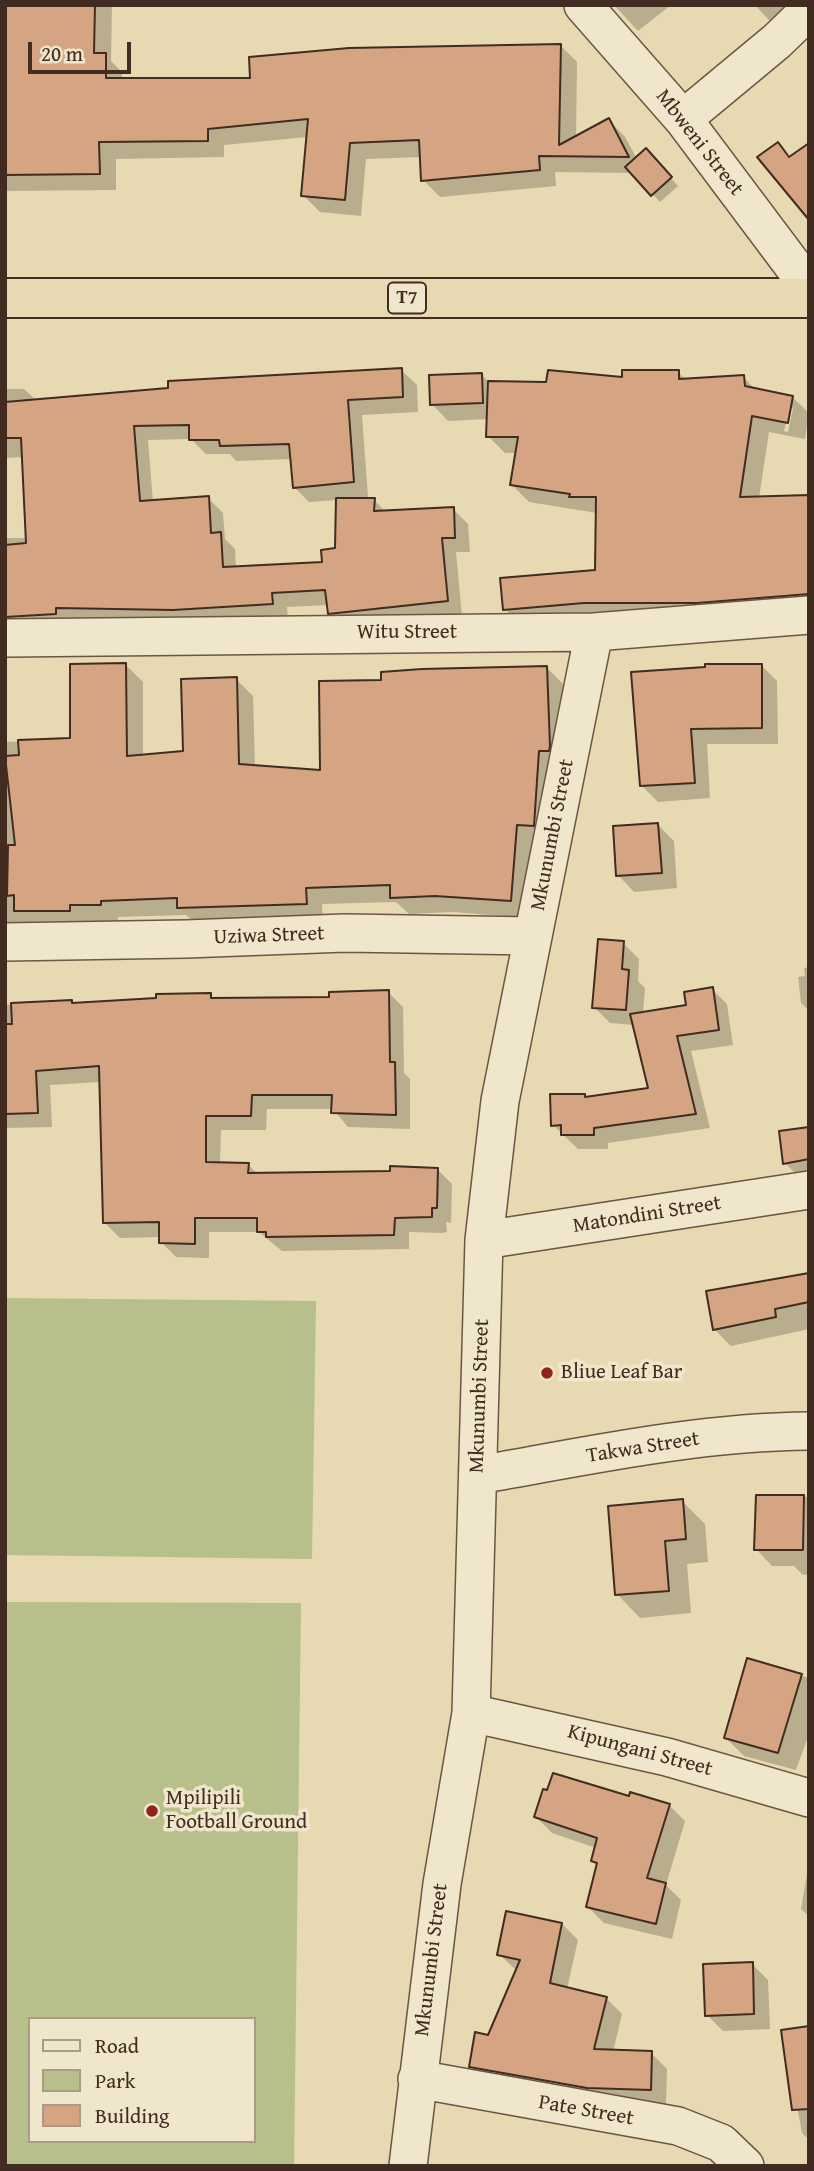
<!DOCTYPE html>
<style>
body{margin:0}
#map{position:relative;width:814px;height:2171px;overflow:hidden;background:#e7d9b1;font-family:"Gentium Book Plus",serif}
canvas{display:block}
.frame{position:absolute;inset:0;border:7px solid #422b20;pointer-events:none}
.legend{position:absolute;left:28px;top:2017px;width:228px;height:126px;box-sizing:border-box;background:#efe6cc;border:2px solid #aa9b87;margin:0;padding:9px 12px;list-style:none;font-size:21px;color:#422b20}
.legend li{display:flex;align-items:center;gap:14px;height:35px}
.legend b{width:35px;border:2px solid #aa9b87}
.scale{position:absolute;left:28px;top:42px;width:103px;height:32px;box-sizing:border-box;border:4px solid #422b20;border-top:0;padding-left:9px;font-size:21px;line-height:24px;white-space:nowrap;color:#422b20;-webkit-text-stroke:5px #efe6cc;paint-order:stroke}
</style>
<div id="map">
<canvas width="814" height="2171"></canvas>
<div class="frame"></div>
<ul class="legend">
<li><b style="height:9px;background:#efe6cc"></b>Road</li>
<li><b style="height:19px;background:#b7bf8a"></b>Park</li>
<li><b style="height:19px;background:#d5a482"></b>Building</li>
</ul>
<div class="scale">20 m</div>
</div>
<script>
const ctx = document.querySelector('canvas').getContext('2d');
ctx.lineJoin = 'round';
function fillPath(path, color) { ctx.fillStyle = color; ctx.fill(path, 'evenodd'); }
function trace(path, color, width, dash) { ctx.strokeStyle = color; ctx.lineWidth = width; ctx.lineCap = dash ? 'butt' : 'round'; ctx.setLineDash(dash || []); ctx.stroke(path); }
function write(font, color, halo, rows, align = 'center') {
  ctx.font = font + ' "Gentium Book Plus",serif'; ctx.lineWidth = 7; ctx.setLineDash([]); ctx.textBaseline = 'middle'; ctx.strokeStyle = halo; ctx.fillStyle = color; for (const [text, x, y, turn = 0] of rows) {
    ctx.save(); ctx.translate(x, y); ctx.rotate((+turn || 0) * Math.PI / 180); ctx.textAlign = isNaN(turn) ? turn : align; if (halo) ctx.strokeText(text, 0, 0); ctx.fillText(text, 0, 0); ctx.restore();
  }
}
fillPath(new Path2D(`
 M 5,1298 L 316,1301 L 312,1559 L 5,1555 Z
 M 5,1602 L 301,1603 L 294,2166 L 5,2166 ZM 30,2019 L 254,2019 L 254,2141 L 30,2141 Z`), '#b7bf8a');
fillPath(new Path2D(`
 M 5,5 L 112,5 L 111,61 L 122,72 L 122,80 L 252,80 L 560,45 L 577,62 L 576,138 L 609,120 L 625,137 L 637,159 L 654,158 L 678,186 L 660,202 L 633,173 L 555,172 L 556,186 L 440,197 L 423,180 L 422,157 L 366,159 L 361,216 L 320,212 L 303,195 L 308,137 L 224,145 L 224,157 L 116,159 L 116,190 L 5,191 Z
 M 614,5 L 671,5 L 638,31 Z
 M 755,5 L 809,5 L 777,29 Z
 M 401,370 L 417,385 L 418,412 L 362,415 L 368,497 L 361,497 L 361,500 L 374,500 L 386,512 L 453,509 L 468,524 L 470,552 L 456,552 L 462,616 L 344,628 L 329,613 L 328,605 L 287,607 L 288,618 L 5,620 L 5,538 L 28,538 L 24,457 L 5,458 L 5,389 L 24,389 L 37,401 ZM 191,439 L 206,454 L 230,454 L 236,461 L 292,459 L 294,487 L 309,502 L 338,500 L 337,550 L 324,563 L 236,568 L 235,549 L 225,539 L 223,513 L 208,498 L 153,502 L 148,440 Z
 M 678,372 L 686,380 L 743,377 L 756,390 L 792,397 L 809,413 L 805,439 L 769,432 L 759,498 L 809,497 L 809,612 L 522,626 L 505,609 L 597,571 L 597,513 L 529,502 L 512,485 L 517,453 L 505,453 L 488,436 L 488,419 L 448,421 L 432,404 L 481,375 L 489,382 L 548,383 ZM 789,408 L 793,408 L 788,432 L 784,431 Z
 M 126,665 L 143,682 L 143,756 L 185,753 L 236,679 L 253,696 L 255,767 L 322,772 L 383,681 L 547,668 L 564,685 L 566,764 L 550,842 L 533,841 L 527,918 L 453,912 L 409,914 L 396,902 L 322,904 L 323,921 L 196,924 L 186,915 L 118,917 L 118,921 L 86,922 L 86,927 L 5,927 L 5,721 L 7,742 L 71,739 Z
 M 761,665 L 777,681 L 778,744 L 707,744 L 710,798 L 658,802 L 642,786 L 633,674 Z
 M 658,825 L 674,841 L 677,888 L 634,892 L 618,875 Z
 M 623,943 L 639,959 L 638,981 L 645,988 L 643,1013 L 688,1006 L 712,989 L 727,1004 L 733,1045 L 691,1051 L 710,1128 L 608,1143 L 608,1149 L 578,1149 L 553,1125 L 584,1095 L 588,1099 L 650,1089 L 635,1025 L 610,1023 L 594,1007 Z
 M 809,967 L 809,1011 L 801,1003 L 798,977 L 805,976 L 804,968 Z
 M 388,992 L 403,1007 L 404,1073 L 410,1079 L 410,1129 L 348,1127 L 333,1109 L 267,1109 L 266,1130 L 221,1130 L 220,1164 L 248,1165 L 258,1174 L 437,1169 L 452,1184 L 451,1223 L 446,1222 L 447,1232 L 441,1233 L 409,1232 L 409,1249 L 282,1251 L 259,1232 L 209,1232 L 209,1258 L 176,1257 L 161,1242 L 161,1237 L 120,1238 L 105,1223 L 101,1082 L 50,1085 L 52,1127 L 5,1128 L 5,1005 L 71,1001 L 74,1004 L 210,995 L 215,999 L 331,998 Z
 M 809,1128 L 809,1178 L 801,1179 L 785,1163 Z
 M 809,1276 L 809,1329 L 731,1346 L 715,1330 Z
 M 757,1496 L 809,1497 L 809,1574 L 803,1575 L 794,1566 L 772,1566 L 756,1549 Z
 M 682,1501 L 705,1524 L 708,1562 L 687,1564 L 691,1613 L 640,1618 L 617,1594 Z
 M 748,1660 L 809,1678 L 809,1734 L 796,1770 L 744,1756 L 726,1738 Z
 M 549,1793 L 630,1798 L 669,1805 L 685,1821 L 666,1885 L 681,1900 L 672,1939 L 604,1923 L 588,1907 L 598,1866 L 593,1860 L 596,1848 L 552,1833 L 536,1817 Z
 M 809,1862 L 809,1916 L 801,1909 Z
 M 562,1924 L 578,1940 L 567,1989 L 606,1998 L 622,2014 L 613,2052 L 651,2053 L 667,2069 L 666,2105 L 487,2083 L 471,2066 L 489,2037 L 517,1971 L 499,1954 Z
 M 752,1964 L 768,1980 L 770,2029 L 723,2031 L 707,2015 Z
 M 809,2028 L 809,2140 L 802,2133 L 793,2084 Z`), '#0003');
const building = new Path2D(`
 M 5,5 L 95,5 L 94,53 L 106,53 L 106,78 L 250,78 L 249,57 L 349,48 L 561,44 L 559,145 L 609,118 L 629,157 L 539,156 L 540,170 L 421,181 L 419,140 L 350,143 L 345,200 L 301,196 L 308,119 L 208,129 L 208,141 L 99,142 L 100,174 L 5,175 Z
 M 778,142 L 789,157 L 809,143 L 809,220 L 757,157 Z
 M 646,148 L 672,177 L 651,196 L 625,167 Z
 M 402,368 L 403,397 L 348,400 L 354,482 L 293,488 L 289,444 L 220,446 L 219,440 L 189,440 L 189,425 L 134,426 L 140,501 L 209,496 L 211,533 L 221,532 L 223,567 L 322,562 L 321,550 L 335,548 L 336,498 L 375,498 L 374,511 L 454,507 L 455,538 L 442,538 L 448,601 L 328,614 L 325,590 L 272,593 L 273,604 L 173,610 L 56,608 L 56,614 L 5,617 L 5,545 L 26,543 L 21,438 L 5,438 L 5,402 L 168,388 L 168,381 Z
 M 548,370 L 622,377 L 622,370 L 679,370 L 679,379 L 744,375 L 745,386 L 793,396 L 788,423 L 752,416 L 740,497 L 809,495 L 809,594 L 697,603 L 584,603 L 503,610 L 500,578 L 595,570 L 596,497 L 569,497 L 570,494 L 510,485 L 518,437 L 486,437 L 488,381 L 546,382 Z
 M 482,373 L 483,403 L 430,405 L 429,375 Z
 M 126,663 L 127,756 L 183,751 L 181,679 L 237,677 L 239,764 L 320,770 L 319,681 L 381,680 L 381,672 L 422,669 L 547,666 L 550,746 L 549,751 L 539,751 L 534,826 L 517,825 L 511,901 L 435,896 L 390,898 L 390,885 L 306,888 L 307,904 L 177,908 L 177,898 L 101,901 L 101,905 L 70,905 L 70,911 L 14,911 L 14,895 L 7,896 L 8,845 L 15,845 L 5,756 L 19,755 L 18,740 L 70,738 L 70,664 Z
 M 705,664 L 762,664 L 762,728 L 691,729 L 695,783 L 640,786 L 631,672 L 705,667 Z
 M 658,823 L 662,873 L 616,876 L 613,826 Z
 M 598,939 L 624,941 L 622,969 L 629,970 L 626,1010 L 592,1008 Z
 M 713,987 L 719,1030 L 677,1036 L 696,1114 L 594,1128 L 594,1135 L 561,1135 L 561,1125 L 551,1126 L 550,1094 L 585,1094 L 585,1097 L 648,1088 L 630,1014 L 686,1005 L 684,992 Z
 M 389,990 L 390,1062 L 395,1062 L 396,1115 L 331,1113 L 332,1095 L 252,1095 L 251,1116 L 206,1116 L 206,1162 L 249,1163 L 248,1173 L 390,1171 L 390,1166 L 438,1168 L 437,1208 L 432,1208 L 432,1217 L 395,1218 L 394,1235 L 266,1237 L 266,1232 L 257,1232 L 257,1218 L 195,1218 L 195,1244 L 159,1243 L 159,1222 L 103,1223 L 99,1066 L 36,1071 L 38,1113 L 5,1114 L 5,1024 L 12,1024 L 11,1003 L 72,1000 L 72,1003 L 156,998 L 156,994 L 211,993 L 211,998 L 329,997 L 329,992 Z
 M 809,1127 L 809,1159 L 783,1164 L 779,1131 Z
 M 809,1273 L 809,1302 L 775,1309 L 776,1317 L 713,1330 L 706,1291 Z
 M 756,1495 L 804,1495 L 803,1550 L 754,1550 Z
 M 683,1499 L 686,1539 L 665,1541 L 669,1591 L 615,1595 L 608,1506 Z
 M 747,1658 L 802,1674 L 778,1753 L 724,1738 Z
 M 553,1773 L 629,1796 L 630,1792 L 670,1804 L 647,1878 L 666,1883 L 656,1924 L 586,1907 L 597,1863 L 591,1861 L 597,1838 L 534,1817 L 543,1789 L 547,1790 Z
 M 506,1911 L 562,1923 L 550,1983 L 607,1997 L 594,2049 L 652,2051 L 651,2090 L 587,2088 L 469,2067 L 475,2032 L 488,2035 L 520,1960 L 497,1955 Z
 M 753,1962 L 754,2014 L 705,2016 L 703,1964 Z
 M 809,2026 L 809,2109 L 792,2110 L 781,2030 Z`);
fillPath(building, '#d5a482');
trace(building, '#422b20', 2);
const street = new Path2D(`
 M 583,5 L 683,119 L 809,287
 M 683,119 L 777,41 L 809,10
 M 5,638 L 594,632 L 809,615
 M 5,942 L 186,939 L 345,933 L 533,936
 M 484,1240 L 809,1190
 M 478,1475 C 587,1456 697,1432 809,1431
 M 471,1713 L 667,1757 L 809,1798
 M 417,2079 L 678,2126 L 721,2143 L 745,2166
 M 408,2166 L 442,1884 L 471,1713 L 484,1240 L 500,1101 L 594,632`);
const highway = new Path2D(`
 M 5,298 L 809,298`);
trace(street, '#6b5644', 40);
trace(highway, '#422b20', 42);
trace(street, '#efe6cc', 37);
trace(highway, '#e7d9b1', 38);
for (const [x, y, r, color] of [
 [547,1373,7,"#8f2418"],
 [152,1811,7,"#8f2418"]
]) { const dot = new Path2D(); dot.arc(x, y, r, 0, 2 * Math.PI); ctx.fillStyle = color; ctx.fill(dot); trace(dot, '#efe6cc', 2.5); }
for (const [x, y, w] of [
 [407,298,38]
]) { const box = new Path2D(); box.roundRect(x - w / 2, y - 15.5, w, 31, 5); ctx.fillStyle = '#efe6cc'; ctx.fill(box); trace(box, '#422b20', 2); }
write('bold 19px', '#422b20', null, [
 ["T7",407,298]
]);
write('21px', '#422b20', '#efe6cc', [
 ["Mbweni Street",699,143,52],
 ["Witu Street",407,633],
 ["Mkunumbi Street",553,835,-79],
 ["Uziwa Street",269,936,-2],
 ["Matondini Street",647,1215,-9],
 ["Mkunumbi Street",480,1396,-88],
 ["Takwa Street",643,1448,-9],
 ["Kipungani Street",640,1751,15],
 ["Mkunumbi Street",432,1960,-83],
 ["Pate Street",586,2111,10]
]);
write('21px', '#422b20', '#efe6cc', [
 ["Bliue Leaf Bar",561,1373],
 ["Mpilipili",166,1799],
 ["Football Ground",166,1823]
], 'left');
</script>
